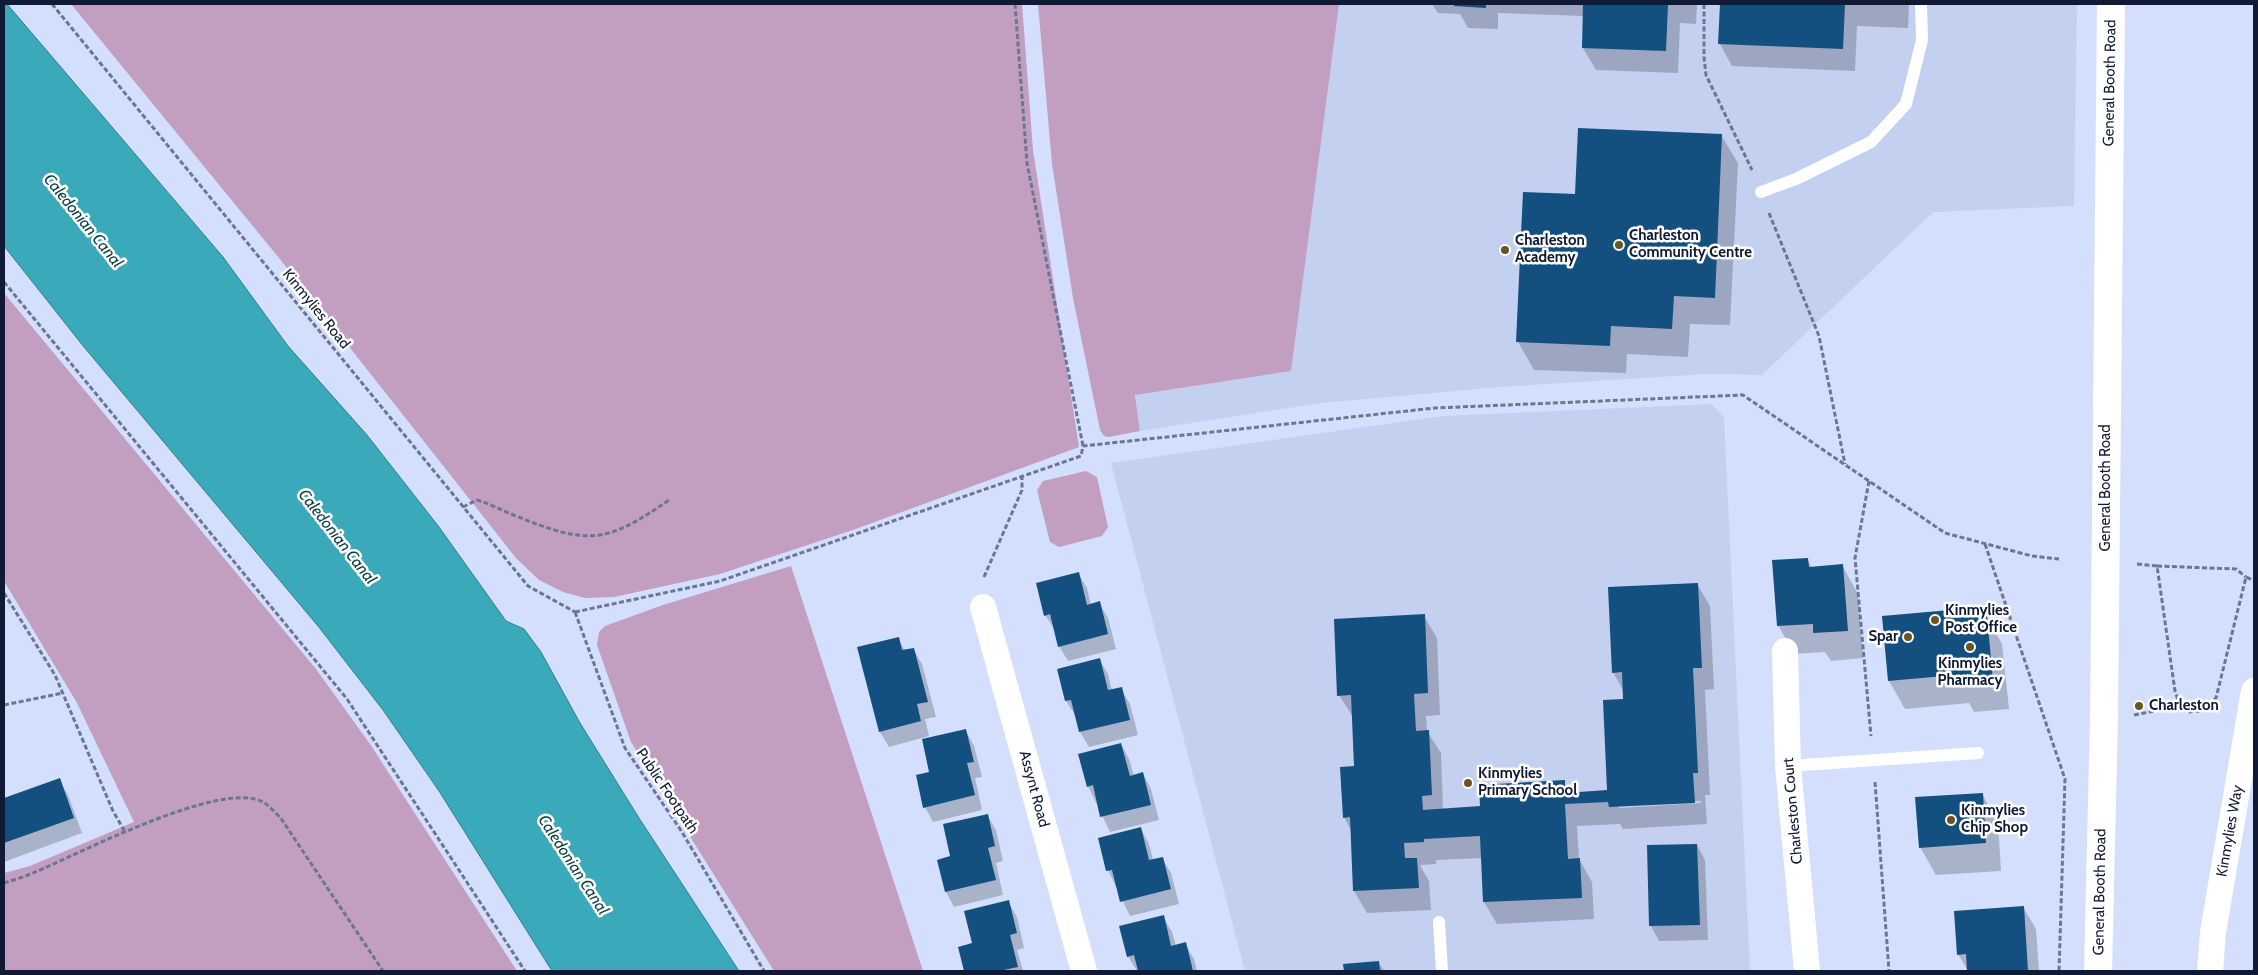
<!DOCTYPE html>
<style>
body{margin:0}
#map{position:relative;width:2258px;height:975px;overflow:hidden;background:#d3dffc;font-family:Cabin,sans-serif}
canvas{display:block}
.frame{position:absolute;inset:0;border:5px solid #111a34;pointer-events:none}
</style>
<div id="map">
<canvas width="2258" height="975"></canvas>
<div class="frame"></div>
</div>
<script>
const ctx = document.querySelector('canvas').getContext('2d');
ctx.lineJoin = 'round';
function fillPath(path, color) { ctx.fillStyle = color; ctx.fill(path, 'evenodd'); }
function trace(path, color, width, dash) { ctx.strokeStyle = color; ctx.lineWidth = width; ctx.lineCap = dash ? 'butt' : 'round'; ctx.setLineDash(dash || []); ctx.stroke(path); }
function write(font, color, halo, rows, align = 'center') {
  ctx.font = font + ' Cabin,sans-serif'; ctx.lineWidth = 5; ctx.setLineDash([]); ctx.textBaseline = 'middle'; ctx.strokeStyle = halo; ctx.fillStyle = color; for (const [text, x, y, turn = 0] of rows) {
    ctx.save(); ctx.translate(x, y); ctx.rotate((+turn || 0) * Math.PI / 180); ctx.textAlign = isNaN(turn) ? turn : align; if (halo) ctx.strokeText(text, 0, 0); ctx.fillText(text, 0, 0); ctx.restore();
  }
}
fillPath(new Path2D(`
 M 1086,4 L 2077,4 L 2074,206 L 1933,212 L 1762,375 L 1705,374 L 1500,387 L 1321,403 L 1140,431 Z
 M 1712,404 L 1724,418 L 1750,971 L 1245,971 L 1111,463 L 1443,416 Z`), '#c4d0f0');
fillPath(new Path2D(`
 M 71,4 L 1022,4 L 1033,150 L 1079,447 L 853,530 L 720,574 L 614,597 L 585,598 L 563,592 L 539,580 L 516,558 L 279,258 Z
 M 1038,4 L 1339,4 L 1291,371 L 1135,395 L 1140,431 L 1109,437 L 1104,436 L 1100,430 L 1073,298 L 1052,164 Z
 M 4,293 L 316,669 L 370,744 L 517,971 L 4,971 L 4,873 L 30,866 L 134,822 L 77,703 L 4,581 Z
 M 1086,471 L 1097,477 L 1108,527 L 1102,536 L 1059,547 L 1050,542 L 1037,490 L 1043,481 Z
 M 791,566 L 923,971 L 774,971 L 631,742 L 597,645 L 599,632 L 605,626 L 663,605 Z`), '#c29fc0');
const water = new Path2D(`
 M 4,4 L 7,4 L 223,257 L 288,346 L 367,435 L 439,527 L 506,621 L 524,629 L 541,652 L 580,723 L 639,818 L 739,971 L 552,971 L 439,791 L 383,710 L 318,626 L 84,347 L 4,246 Z`);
fillPath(water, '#3aa9b9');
trace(water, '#2e7e91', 1);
fillPath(new Path2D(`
 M 1432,4 L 1697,4 L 1696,24 L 1680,23 L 1678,73 L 1596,70 L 1583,48 L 1584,16 L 1498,13 L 1498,29 L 1468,28 L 1460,14 L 1438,13 Z
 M 1721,4 L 1909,4 L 1908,28 L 1857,26 L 1855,71 L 1732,66 L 1720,44 Z
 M 1721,135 L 1738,163 L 1730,325 L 1690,324 L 1688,357 L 1627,354 L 1626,373 L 1534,370 L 1518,342 Z
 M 1807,559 L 1812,568 L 1842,565 L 1858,594 L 1863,658 L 1831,661 L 1825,652 L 1794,654 L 1778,625 Z
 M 1078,573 L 1087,588 L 1091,605 L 1099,603 L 1108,618 L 1116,649 L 1068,661 L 1059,646 L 1055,630 L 1045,615 Z
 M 1697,584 L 1710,606 L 1714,689 L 1705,690 L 1710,795 L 1705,795 L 1707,824 L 1623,829 L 1620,824 L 1577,826 L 1579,859 L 1592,882 L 1594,919 L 1497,924 L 1484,902 L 1482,858 L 1436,860 L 1436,864 L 1420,865 L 1429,881 L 1431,910 L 1367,913 L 1354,891 L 1351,830 L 1344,817 L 1356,767 L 1353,717 L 1339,695 L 1424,616 L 1437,638 L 1440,715 L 1426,716 L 1427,731 L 1441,753 L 1443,810 L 1481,808 L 1564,782 L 1571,794 L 1609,791 L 1625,700 L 1624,692 L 1613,672 ZM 1701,801 L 1701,803 L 1619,808 L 1619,805 Z
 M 1949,612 L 1953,619 L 1986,616 L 2002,644 L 2009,709 L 1974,712 L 1969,703 L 1905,709 L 1889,681 Z
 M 898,638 L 905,651 L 913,649 L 922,664 L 936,717 L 925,719 L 929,736 L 889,747 L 880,732 Z
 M 1099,659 L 1108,674 L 1112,691 L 1121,689 L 1130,704 L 1138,735 L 1089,747 L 1080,732 L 1076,716 L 1066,701 L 1059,669 Z
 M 966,731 L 974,746 L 982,777 L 975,778 L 982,810 L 933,822 L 925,807 L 930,772 Z
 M 1121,744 L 1129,759 L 1134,776 L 1143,774 L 1151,789 L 1159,820 L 1110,832 L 1088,786 Z
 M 59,780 L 68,795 L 82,833 L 4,862 L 4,800 Z
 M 1982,794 L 1998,822 L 2001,871 L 1936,875 L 1920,847 Z
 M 987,815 L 996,830 L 1003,861 L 996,863 L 1003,895 L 954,907 L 946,892 L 938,861 L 952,857 Z
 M 1141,829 L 1149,844 L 1153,860 L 1162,858 L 1171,873 L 1179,904 L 1130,916 L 1108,870 Z
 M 1697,845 L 1705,860 L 1708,940 L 1659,941 L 1651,926 L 1648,846 Z
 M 1008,902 L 1017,917 L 1024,948 L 1017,950 L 1023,971 L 966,971 L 960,947 L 973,944 Z
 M 2023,907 L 2036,929 L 2039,971 L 1968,971 L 1958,954 Z
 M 1163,917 L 1172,932 L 1176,946 L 1185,944 L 1194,959 L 1197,971 L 1137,971 L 1128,956 Z
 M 1379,963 L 1384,971 L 1345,971 L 1345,965 Z`), '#0003');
fillPath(new Path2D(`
 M 1454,4 L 1486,4 L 1486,8 L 1454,6 Z
 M 1583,4 L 1668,4 L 1666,51 L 1582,48 Z
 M 1720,4 L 1845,4 L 1843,49 L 1718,44 Z
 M 1578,128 L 1722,134 L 1715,298 L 1674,296 L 1672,329 L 1611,326 L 1610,346 L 1516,342 L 1523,192 L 1575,194 Z
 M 1808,558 L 1809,567 L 1843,564 L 1848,631 L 1813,633 L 1813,624 L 1777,626 L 1772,560 Z
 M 1079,572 L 1087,605 L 1100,601 L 1108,634 L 1058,647 L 1050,614 L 1044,616 L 1036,583 Z
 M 1698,583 L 1702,668 L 1693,668 L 1698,773 L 1693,773 L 1695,803 L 1609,807 L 1608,802 L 1565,804 L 1568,859 L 1580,858 L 1582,898 L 1483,902 L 1480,836 L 1424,839 L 1424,842 L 1404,843 L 1405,858 L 1417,858 L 1419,888 L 1353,891 L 1350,817 L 1343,818 L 1340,767 L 1354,766 L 1351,695 L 1337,696 L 1334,619 L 1425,614 L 1428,693 L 1414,694 L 1416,731 L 1429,730 L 1432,795 L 1422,796 L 1423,810 L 1480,806 L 1479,785 L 1565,780 L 1565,793 L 1607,790 L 1603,700 L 1623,699 L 1622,672 L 1612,673 L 1608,587 Z
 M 1950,610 L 1950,618 L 1987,615 L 1993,681 L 1957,684 L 1956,675 L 1888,681 L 1882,616 Z
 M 899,637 L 902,650 L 914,648 L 928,702 L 917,704 L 921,721 L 879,732 L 857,647 Z
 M 1100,658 L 1108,690 L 1122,687 L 1130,720 L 1079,732 L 1071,700 L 1065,701 L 1057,669 Z
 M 966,729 L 974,762 L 967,763 L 975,795 L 923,808 L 916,775 L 929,772 L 922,739 Z
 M 1121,743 L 1130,776 L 1143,772 L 1151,805 L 1100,817 L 1093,785 L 1087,787 L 1078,754 Z
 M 60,778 L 74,818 L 4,843 L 4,798 Z
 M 1983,793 L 1986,843 L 1919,848 L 1915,797 Z
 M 988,814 L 995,846 L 988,848 L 996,880 L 945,892 L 937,860 L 950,856 L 943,824 Z
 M 1141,827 L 1149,860 L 1163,857 L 1171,889 L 1120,902 L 1112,870 L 1106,871 L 1098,838 Z
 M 1697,844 L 1700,925 L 1649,926 L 1647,845 Z
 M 1009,900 L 1017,933 L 1010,935 L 1018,967 L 999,971 L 964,971 L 958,947 L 972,943 L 964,911 Z
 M 2024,906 L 2028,971 L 1967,971 L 1966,954 L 1957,955 L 1954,911 Z
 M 1164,915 L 1171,946 L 1186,942 L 1193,971 L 1138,971 L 1134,955 L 1127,957 L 1119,926 Z
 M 1379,961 L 1380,971 L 1344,971 L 1343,964 Z`), '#134f7f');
trace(new Path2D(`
 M 52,4 L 528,586 L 575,612
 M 1015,4 L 1027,163 L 1083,446
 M 1704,4 L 1704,57 L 1706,75 L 1752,170
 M 1769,213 L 1819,336 L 1845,464
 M 4,282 L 347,699 L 525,971
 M 1869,481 L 1855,558 L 1871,736
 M 463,507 L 477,500 C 491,504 503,511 516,516 C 588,545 606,544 669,500
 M 1985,544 L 2065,779 L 2059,971
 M 2137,564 L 2157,566 L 2175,691 L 2180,706 L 2188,712 L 2200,711 L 2216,698 L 2246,577 L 2254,581
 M 2157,566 L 2236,569 L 2246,577
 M 984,577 L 1022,490 L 1022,477
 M 4,593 L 55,675 L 113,811 L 125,832
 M 575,612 L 720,581 L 1081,456 L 1083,446 L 1435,408 L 1743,395 L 1945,533 L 2032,556 L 2059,559
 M 575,612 L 625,748 L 682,832 L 764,971
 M 4,705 L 63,693
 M 2134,715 L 2180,706
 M 1875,782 L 1889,971
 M 4,883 C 13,880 24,877 33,873 C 77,855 221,779 263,802 C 269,805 275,813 280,817 L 383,971`), '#6c7692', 3, [5, 2.5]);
trace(new Path2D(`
 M 1761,192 L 1796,179 L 1871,142 L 1906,104 L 1922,40 L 1921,4
 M 1788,766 L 1978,753
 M 1439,922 L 1442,971`), '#fff', 12);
trace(new Path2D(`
 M 983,607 L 1084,971
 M 1785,651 L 1788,766 L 1807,971
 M 2210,971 L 2213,932 L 2254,691`), '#fff', 26);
trace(new Path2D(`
 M 2098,971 L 2104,717 L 2111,4`), '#fff', 28);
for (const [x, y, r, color] of [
 [1619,245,5,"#685523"],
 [1505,250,5,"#685523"],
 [1935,620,5,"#685523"],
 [1908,637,5,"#685523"],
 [1970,647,5,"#685523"],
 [2139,706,5,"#685523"],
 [1468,783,5,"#685523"],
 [1951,820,5,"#685523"]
]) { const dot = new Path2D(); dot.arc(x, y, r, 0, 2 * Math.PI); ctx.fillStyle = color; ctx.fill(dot); trace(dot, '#fff', 2); }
write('15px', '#111a34', '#fff', [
 ["General Booth Road",2110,83,-89],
 ["Kinmylies Road",316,309,51],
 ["General Booth Road",2106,488,-90],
 ["Assynt Road",1034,789,75],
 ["Public Footpath",667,791,56],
 ["Charleston Court",1793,811,-95],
 ["Kinmylies Way",2230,831,-80],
 ["General Booth Road",2100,892,-89]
]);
write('bold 15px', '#111a34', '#fff', [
 ["Charleston",1629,236],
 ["Community Centre",1629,253],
 ["Charleston",1515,241],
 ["Academy",1515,258],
 ["Kinmylies",1945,611],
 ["Post Office",1945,628],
 ["Spar",1898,637,"right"],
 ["Kinmylies",1970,664,"center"],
 ["Pharmacy",1970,681,"center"],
 ["Charleston",2149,706],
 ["Kinmylies",1478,774],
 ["Primary School",1478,791],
 ["Kinmylies",1961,811],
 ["Chip Shop",1961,828]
], 'left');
write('italic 16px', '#0a3d44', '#fff', [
 ["Caledonian Canal",83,221,51],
 ["Caledonian Canal",337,537,52],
 ["Caledonian Canal",573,865,57]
]);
</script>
